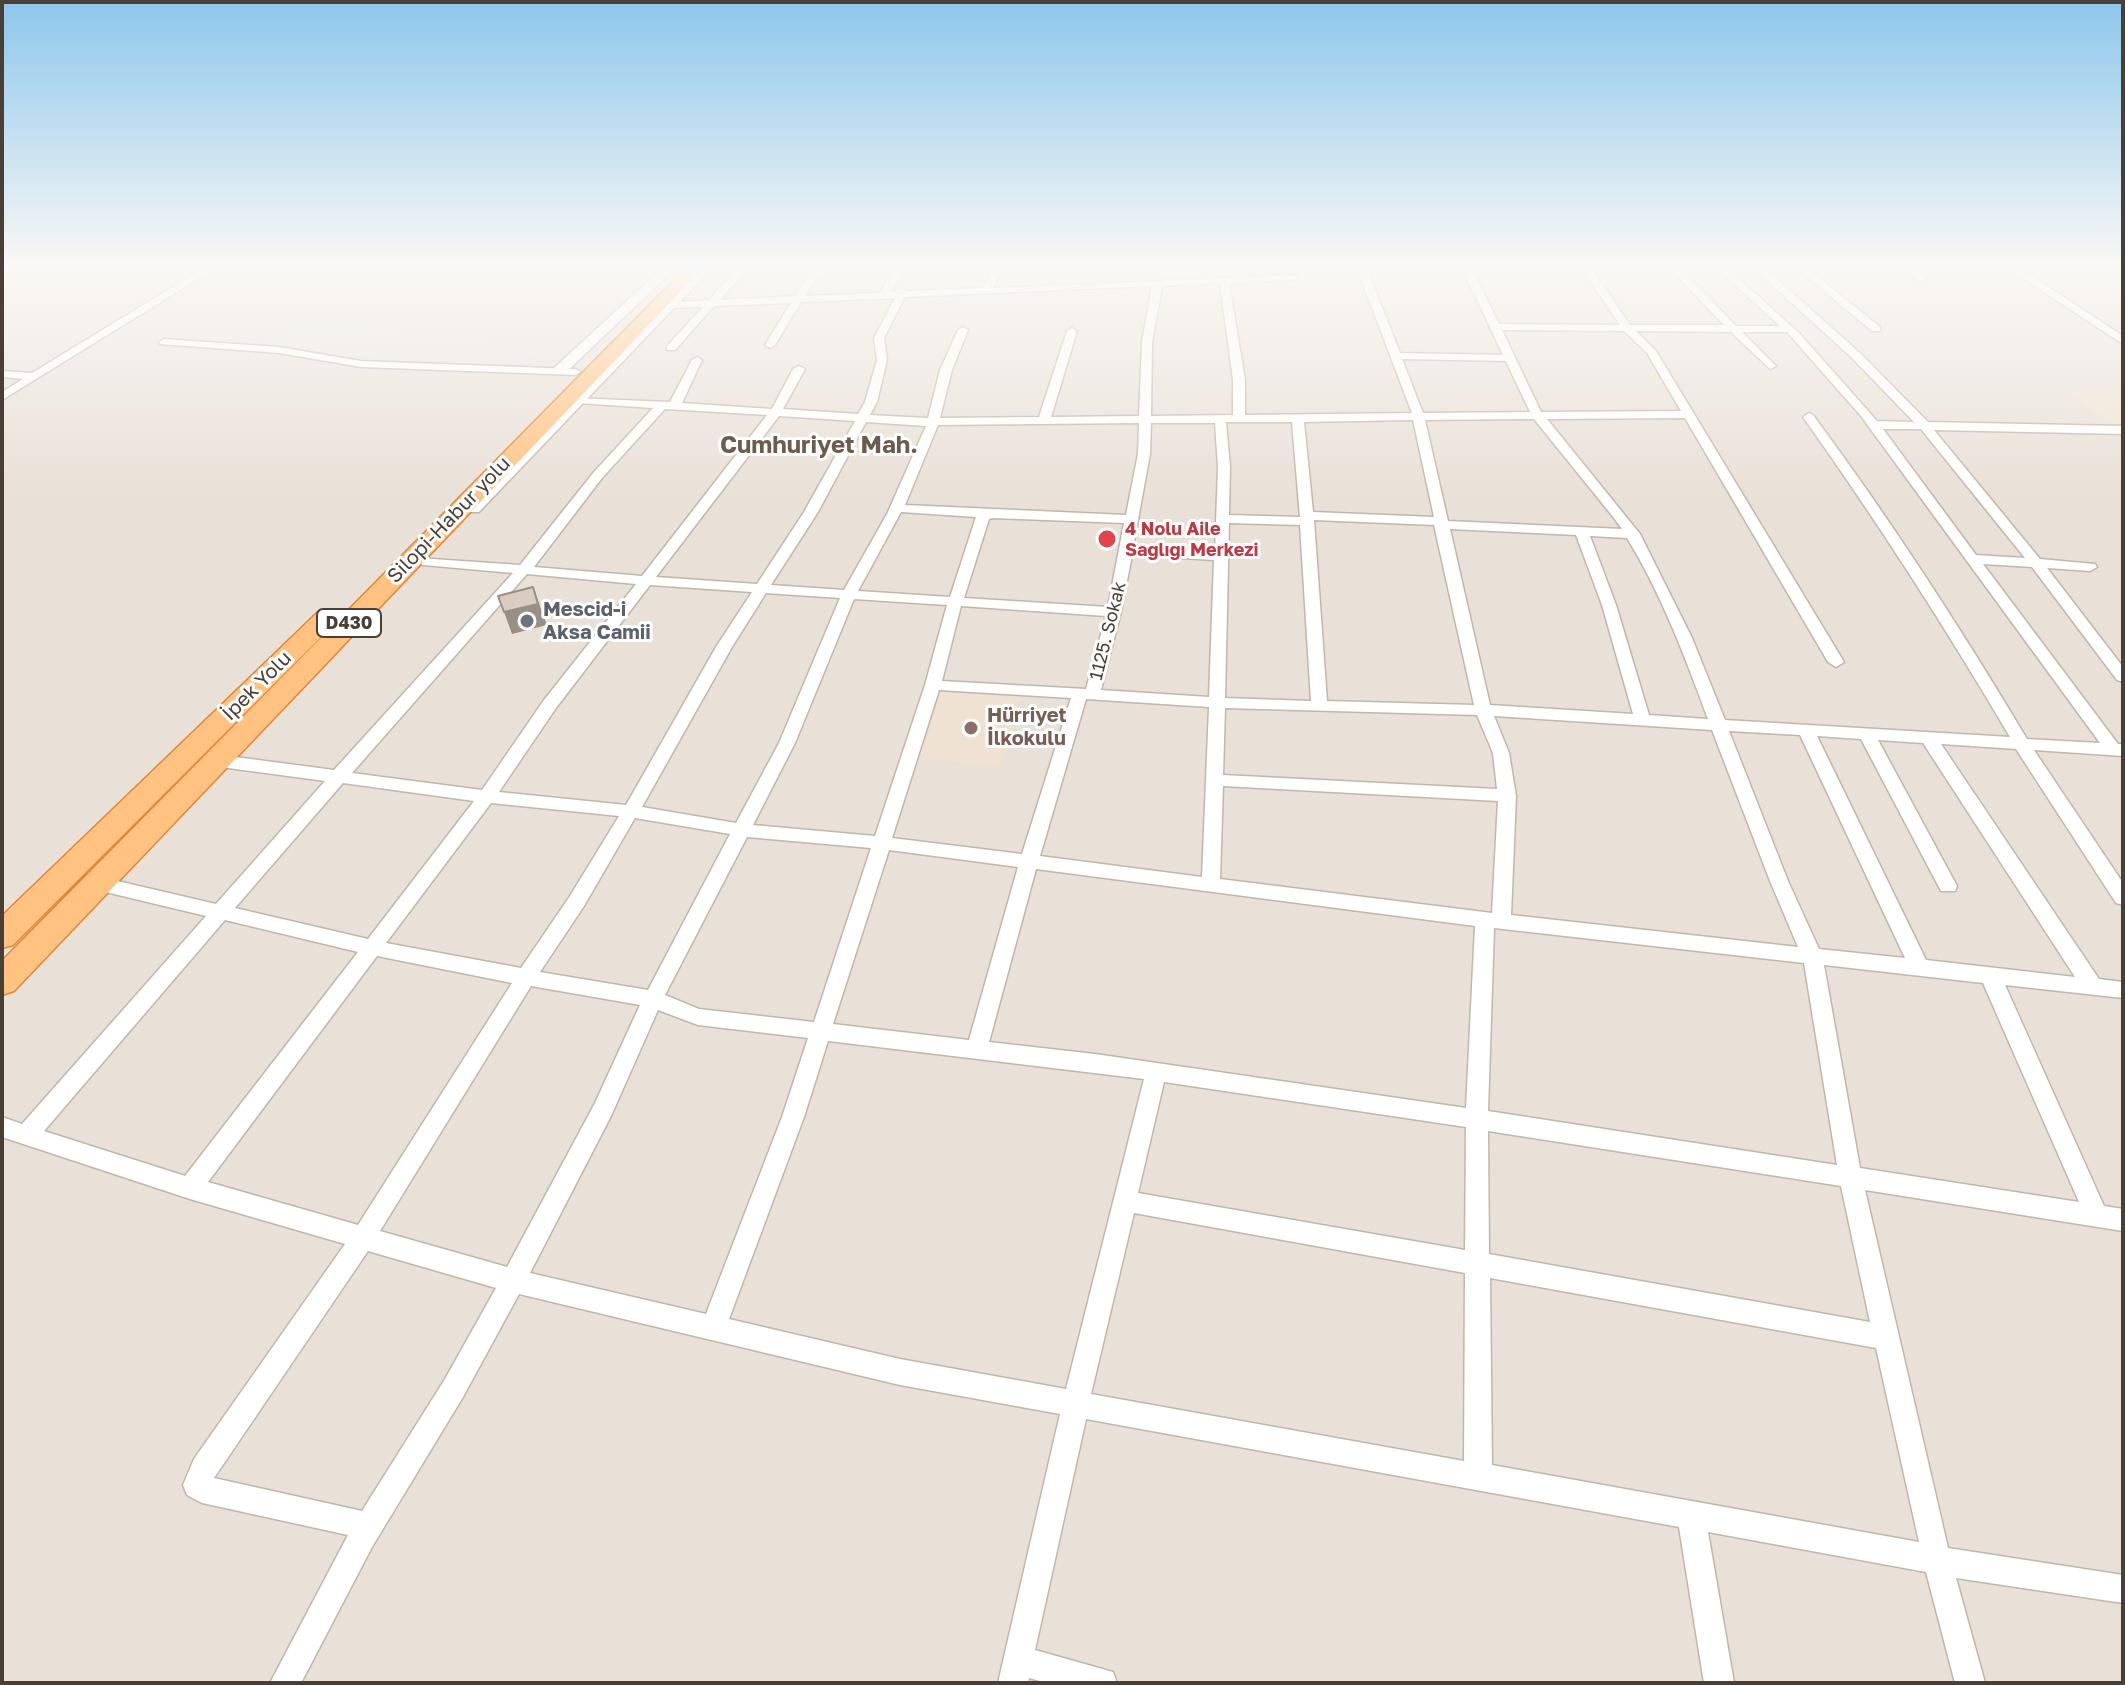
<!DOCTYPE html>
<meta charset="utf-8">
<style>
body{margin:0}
#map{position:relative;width:2125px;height:1685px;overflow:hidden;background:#f5f0e9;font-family:"Golos Text",sans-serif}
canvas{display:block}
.frame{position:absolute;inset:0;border:4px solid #493f37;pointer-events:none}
</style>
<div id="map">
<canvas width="2125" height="1685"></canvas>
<div class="frame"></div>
</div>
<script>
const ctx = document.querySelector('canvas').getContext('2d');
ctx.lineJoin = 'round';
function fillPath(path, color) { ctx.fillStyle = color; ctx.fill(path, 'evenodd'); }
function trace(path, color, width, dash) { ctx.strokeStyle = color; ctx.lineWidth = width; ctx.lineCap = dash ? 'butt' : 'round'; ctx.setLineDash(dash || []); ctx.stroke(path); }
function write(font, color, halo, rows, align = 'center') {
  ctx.font = font + ' "Golos Text",sans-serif'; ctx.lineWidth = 6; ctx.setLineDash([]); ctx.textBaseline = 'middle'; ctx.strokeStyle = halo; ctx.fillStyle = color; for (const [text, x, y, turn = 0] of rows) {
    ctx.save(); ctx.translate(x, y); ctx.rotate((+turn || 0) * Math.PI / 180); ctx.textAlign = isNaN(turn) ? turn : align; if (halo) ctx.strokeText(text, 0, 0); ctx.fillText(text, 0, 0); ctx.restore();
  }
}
fillPath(new Path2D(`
 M 2,266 L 2123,266 L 2123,1683 L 2,1683 Z`), '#e9e0d7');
fillPath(new Path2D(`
 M 2073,389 L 2123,390 L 2123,425 L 2107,423 L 2067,391 Z
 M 940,692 L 1020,698 L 1000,767 L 921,758 Z`), '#efe2d3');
fillPath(new Path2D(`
 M 288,328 L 488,334 L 475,347 L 537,348 L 524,364 L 363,361 L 269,344 Z`), '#e7e3e1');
const minor = new Path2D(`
 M 8,266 L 21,266 L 2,276 L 2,269 Z
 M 207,266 L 219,266 L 2,400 L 2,392 L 23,379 L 2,377 L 2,371 L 32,373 Z
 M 740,266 L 750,266 L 720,300 L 795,296 L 815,266 L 825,266 L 805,296 L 880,293 L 896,266 L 906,266 L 890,292 L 903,289 L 908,291 L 983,288 L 994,266 L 1004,266 L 993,288 L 1296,275 L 1296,279 L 1293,280 L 1229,283 L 1245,380 L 1245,415 L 1412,413 L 1356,266 L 1366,266 L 1400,353 L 1503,355 L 1461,266 L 1471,266 L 1499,324 L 1620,325 L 1580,266 L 1590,266 L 1630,325 L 1724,325 L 1667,266 L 1678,266 L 1736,326 L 1780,326 L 1714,266 L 1725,266 L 1799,333 L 1877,421 L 1914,422 L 1851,357 L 1751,266 L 1762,266 L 1859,352 L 1928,422 L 2123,426 L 2123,434 L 1934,430 L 2040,559 L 2095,564 L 2097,567 L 2090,571 L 2047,568 L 2123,667 L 2123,682 L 2117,680 L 2032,567 L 1983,564 L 2118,744 L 2123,744 L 2123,756 L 2034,750 L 2123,883 L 2123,905 L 2116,903 L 2016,749 L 1941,744 L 2099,979 L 2123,982 L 2123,998 L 2005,985 L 2104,1206 L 2123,1209 L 2123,1231 L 1865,1190 L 1948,1548 L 2123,1575 L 2123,1603 L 1956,1578 L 1985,1683 L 1955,1683 L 1926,1572 L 1708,1532 L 1734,1683 L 1704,1683 L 1679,1527 L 1086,1419 L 1035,1650 L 1113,1672 L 1117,1683 L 1047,1683 L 1029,1678 L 1028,1683 L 998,1683 L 1060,1414 L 900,1385 L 519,1294 L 463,1397 L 372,1547 L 301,1683 L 270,1683 L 348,1535 L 202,1503 L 187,1495 L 183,1485 L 194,1459 L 345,1244 L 190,1199 L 2,1137 L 2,1117 L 22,1124 L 206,916 L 89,888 L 87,883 L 89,878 L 96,876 L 216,904 L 325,781 L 228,768 L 222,766 L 220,762 L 222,758 L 228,756 L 334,770 L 513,573 L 423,565 L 416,561 L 418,558 L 520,565 L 594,472 L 653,408 L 578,403 L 572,400 L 574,398 L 670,402 L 692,360 L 697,357 L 702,360 L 682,403 L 772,409 L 793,369 L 799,366 L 805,369 L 783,409 L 858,414 L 865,402 L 877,360 L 874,338 L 895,298 L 801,302 L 775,345 L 770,348 L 765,345 L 791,303 L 714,306 L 675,350 L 667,350 L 667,346 L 703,307 L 670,308 L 666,307 L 666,303 L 709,300 ZM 1220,283 L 1233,380 L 1233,415 L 1151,416 L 1152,342 L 1162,286 ZM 1152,286 L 1142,342 L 1139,416 L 1051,417 L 1077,331 L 1072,328 L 1067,331 L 1039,417 L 940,418 L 952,370 L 968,330 L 963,327 L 958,330 L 940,370 L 928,418 L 870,415 L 877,402 L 887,360 L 884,338 L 905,297 ZM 1502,330 L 1624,331 L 1647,353 L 1681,411 L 1541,412 ZM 1636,331 L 1731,332 L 1770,369 L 1776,366 L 1742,332 L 1787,332 L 1861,416 L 2100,743 L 2027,739 C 1960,627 1890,519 1813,415 L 1809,413 L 1803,417 C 1877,521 1945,627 2010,737 L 1725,720 L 1692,638 L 1640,534 L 1547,419 L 1685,418 L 1828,662 L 1836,667 L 1844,662 L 1656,351 ZM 1402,359 L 1506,361 L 1530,412 L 1423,413 ZM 665,409 L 767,415 L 642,576 L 534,567 L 602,478 ZM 779,416 L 855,421 L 804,512 L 757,584 L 656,577 ZM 1534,419 L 1614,518 L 1622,529 L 1448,521 L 1425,420 ZM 1413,420 L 1434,517 L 1313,512 L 1304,422 ZM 866,422 L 926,426 L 887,514 L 844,590 L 771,585 L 818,512 ZM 1226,422 L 1292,422 L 1300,517 L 1229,515 L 1230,467 ZM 1139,423 L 1138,454 L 1126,515 L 905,505 L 938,425 ZM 1151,423 L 1215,423 L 1218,467 L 1215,551 L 1133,547 L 1150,454 ZM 1883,429 L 1921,429 L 2025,558 L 1976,555 ZM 901,512 L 976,517 L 950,597 L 858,591 ZM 993,518 L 1124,523 L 1108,607 L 964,598 L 989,519 ZM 1314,520 L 1434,525 L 1474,705 L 1327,701 ZM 1229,523 L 1300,525 L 1311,701 L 1225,698 ZM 1450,529 L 1576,535 L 1602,605 L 1633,714 L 1490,705 ZM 1590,536 L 1627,538 C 1662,595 1685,657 1708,719 L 1649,715 L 1616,605 ZM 1132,555 L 1214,560 L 1209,697 L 1101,690 L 1121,612 ZM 527,574 L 636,584 L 544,700 L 482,790 L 352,773 ZM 650,585 L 752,592 L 716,647 L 626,805 L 499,792 L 556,708 ZM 766,593 L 840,598 L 779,743 L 736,823 L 642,807 L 732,647 ZM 854,599 L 947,605 L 925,685 L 875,836 L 753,825 L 795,743 ZM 961,606 L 1106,616 L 1086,689 L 942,681 ZM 939,690 L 1071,698 L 1022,854 L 892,838 ZM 1086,699 L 1209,707 L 1202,877 L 1040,856 ZM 1225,708 L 1477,715 L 1493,753 L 1497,789 L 1223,775 ZM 1494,716 L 1712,730 L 1770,881 L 1798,947 L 1511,915 L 1516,796 L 1509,753 ZM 1729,731 L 1800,735 L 1905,958 L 1819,949 L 1788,881 ZM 1817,736 L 1861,739 L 1941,891 L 1955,891 L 1957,886 L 1878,740 L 1923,743 L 2075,977 L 1926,960 ZM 343,783 L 474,801 L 368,939 L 235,908 ZM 1223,786 L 1498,801 L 1492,913 L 1220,879 ZM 491,803 L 619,816 L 570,896 L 521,968 L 386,943 ZM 635,818 L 730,834 L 648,990 L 540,972 L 584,906 ZM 747,837 L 871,848 L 814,1022 L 699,1009 L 665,995 ZM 889,850 L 1018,867 L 969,1040 L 833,1024 ZM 1036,869 L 1475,926 L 1466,1108 L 1095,1054 L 989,1042 ZM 225,920 L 358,952 L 185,1176 L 44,1131 ZM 1494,928 L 1804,963 L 1837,1165 L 1488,1111 ZM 377,956 L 512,983 L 358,1225 L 208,1182 ZM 1824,965 L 1983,983 L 2079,1202 L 1860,1168 ZM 531,986 L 640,1005 L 595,1103 L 507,1267 L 380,1231 ZM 658,1010 L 698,1025 L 808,1038 L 782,1117 L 706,1314 L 530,1273 L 611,1116 ZM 828,1041 L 1144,1079 L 1066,1389 L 900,1359 L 729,1319 L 804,1117 ZM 1164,1082 L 1466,1127 L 1465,1250 L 1138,1193 ZM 1488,1131 L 1841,1186 L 1870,1322 L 1489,1254 ZM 1134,1213 L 1465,1273 L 1464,1461 L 1091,1394 ZM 368,1251 L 496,1288 L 445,1379 L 362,1511 L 214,1478 ZM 1490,1278 L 1876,1348 L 1919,1542 L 1492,1465 Z
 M 1794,266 L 1805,266 L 1880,327 L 1880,331 L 1872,331 Z
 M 1898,266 L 1910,266 L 1927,279 L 1919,281 Z
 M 2004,266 L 2016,266 L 2123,336 L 2123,344 Z
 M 164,339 L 279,347 L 361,361 L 575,369 L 581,372 L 575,375 L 361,367 L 279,353 L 160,344 L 159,342 Z`);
const tertiary = new Path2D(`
 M 665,266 L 678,266 L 564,374 L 554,374 L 554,368 Z
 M 701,266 L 714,266 L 479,512 L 467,512 L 467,506 Z`);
const trunk = new Path2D(`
 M 688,266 L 705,266 L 14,991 L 2,995 L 2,961 Z
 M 327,610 L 336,612 L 339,617 L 336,622 L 13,945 L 2,948 L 2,916 L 318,612 Z`);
trace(minor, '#c1b6ab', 3);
trace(tertiary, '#c1b6ab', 3);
trace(trunk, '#e38535', 3);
fillPath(minor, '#fff');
fillPath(tertiary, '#fff');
fillPath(trunk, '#ffc281');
fillPath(new Path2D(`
 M 533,587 L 547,625 L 512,634 L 504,612 Z`), '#998f87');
const building = new Path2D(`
 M 533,587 L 538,604 L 504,612 L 498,596 Z`);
fillPath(building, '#daccc1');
trace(building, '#998f87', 2);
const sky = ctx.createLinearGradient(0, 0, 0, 502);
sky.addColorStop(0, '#8dc6ec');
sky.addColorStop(0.53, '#faf8f5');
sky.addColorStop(1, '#faf8f500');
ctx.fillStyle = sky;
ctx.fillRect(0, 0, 2125, 502);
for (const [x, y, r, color] of [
 [1107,539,10,"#e0444e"],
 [527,621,8,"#6b7280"],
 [971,728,8,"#8d6e63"]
]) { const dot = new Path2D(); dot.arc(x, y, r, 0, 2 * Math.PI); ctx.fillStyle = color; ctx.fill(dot); trace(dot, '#fff', 3); }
write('bold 18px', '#be3a42', '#fff', [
 ["4 Nolu Aile",1125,529],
 ["Sağlığı Merkezi",1125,550]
], 'left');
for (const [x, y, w] of [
 [349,623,64]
]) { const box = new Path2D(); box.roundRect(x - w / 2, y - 14, w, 28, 6); ctx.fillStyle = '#fff'; ctx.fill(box); trace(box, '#493f37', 2); }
write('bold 18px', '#493f37', null, [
 ["D430",349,623]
]);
write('18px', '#493f37', '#fff', [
 ["1125. Sokak",1108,631,-76]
]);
write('20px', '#493f37', '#fff', [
 ["Silopi-Habur yolu",449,520,-46],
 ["İpek Yolu",257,686,-45]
]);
write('bold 20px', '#5b616d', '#fff', [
 ["Mescid-i",543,610],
 ["Aksa Camii",543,633]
], 'left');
write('bold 20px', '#785e54', '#fff', [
 ["Hürriyet",987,716],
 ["İlkokulu",987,739]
], 'left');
write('bold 24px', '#6d5b4e', '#fff', [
 ["Cumhuriyet Mah.",819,445]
]);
</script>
